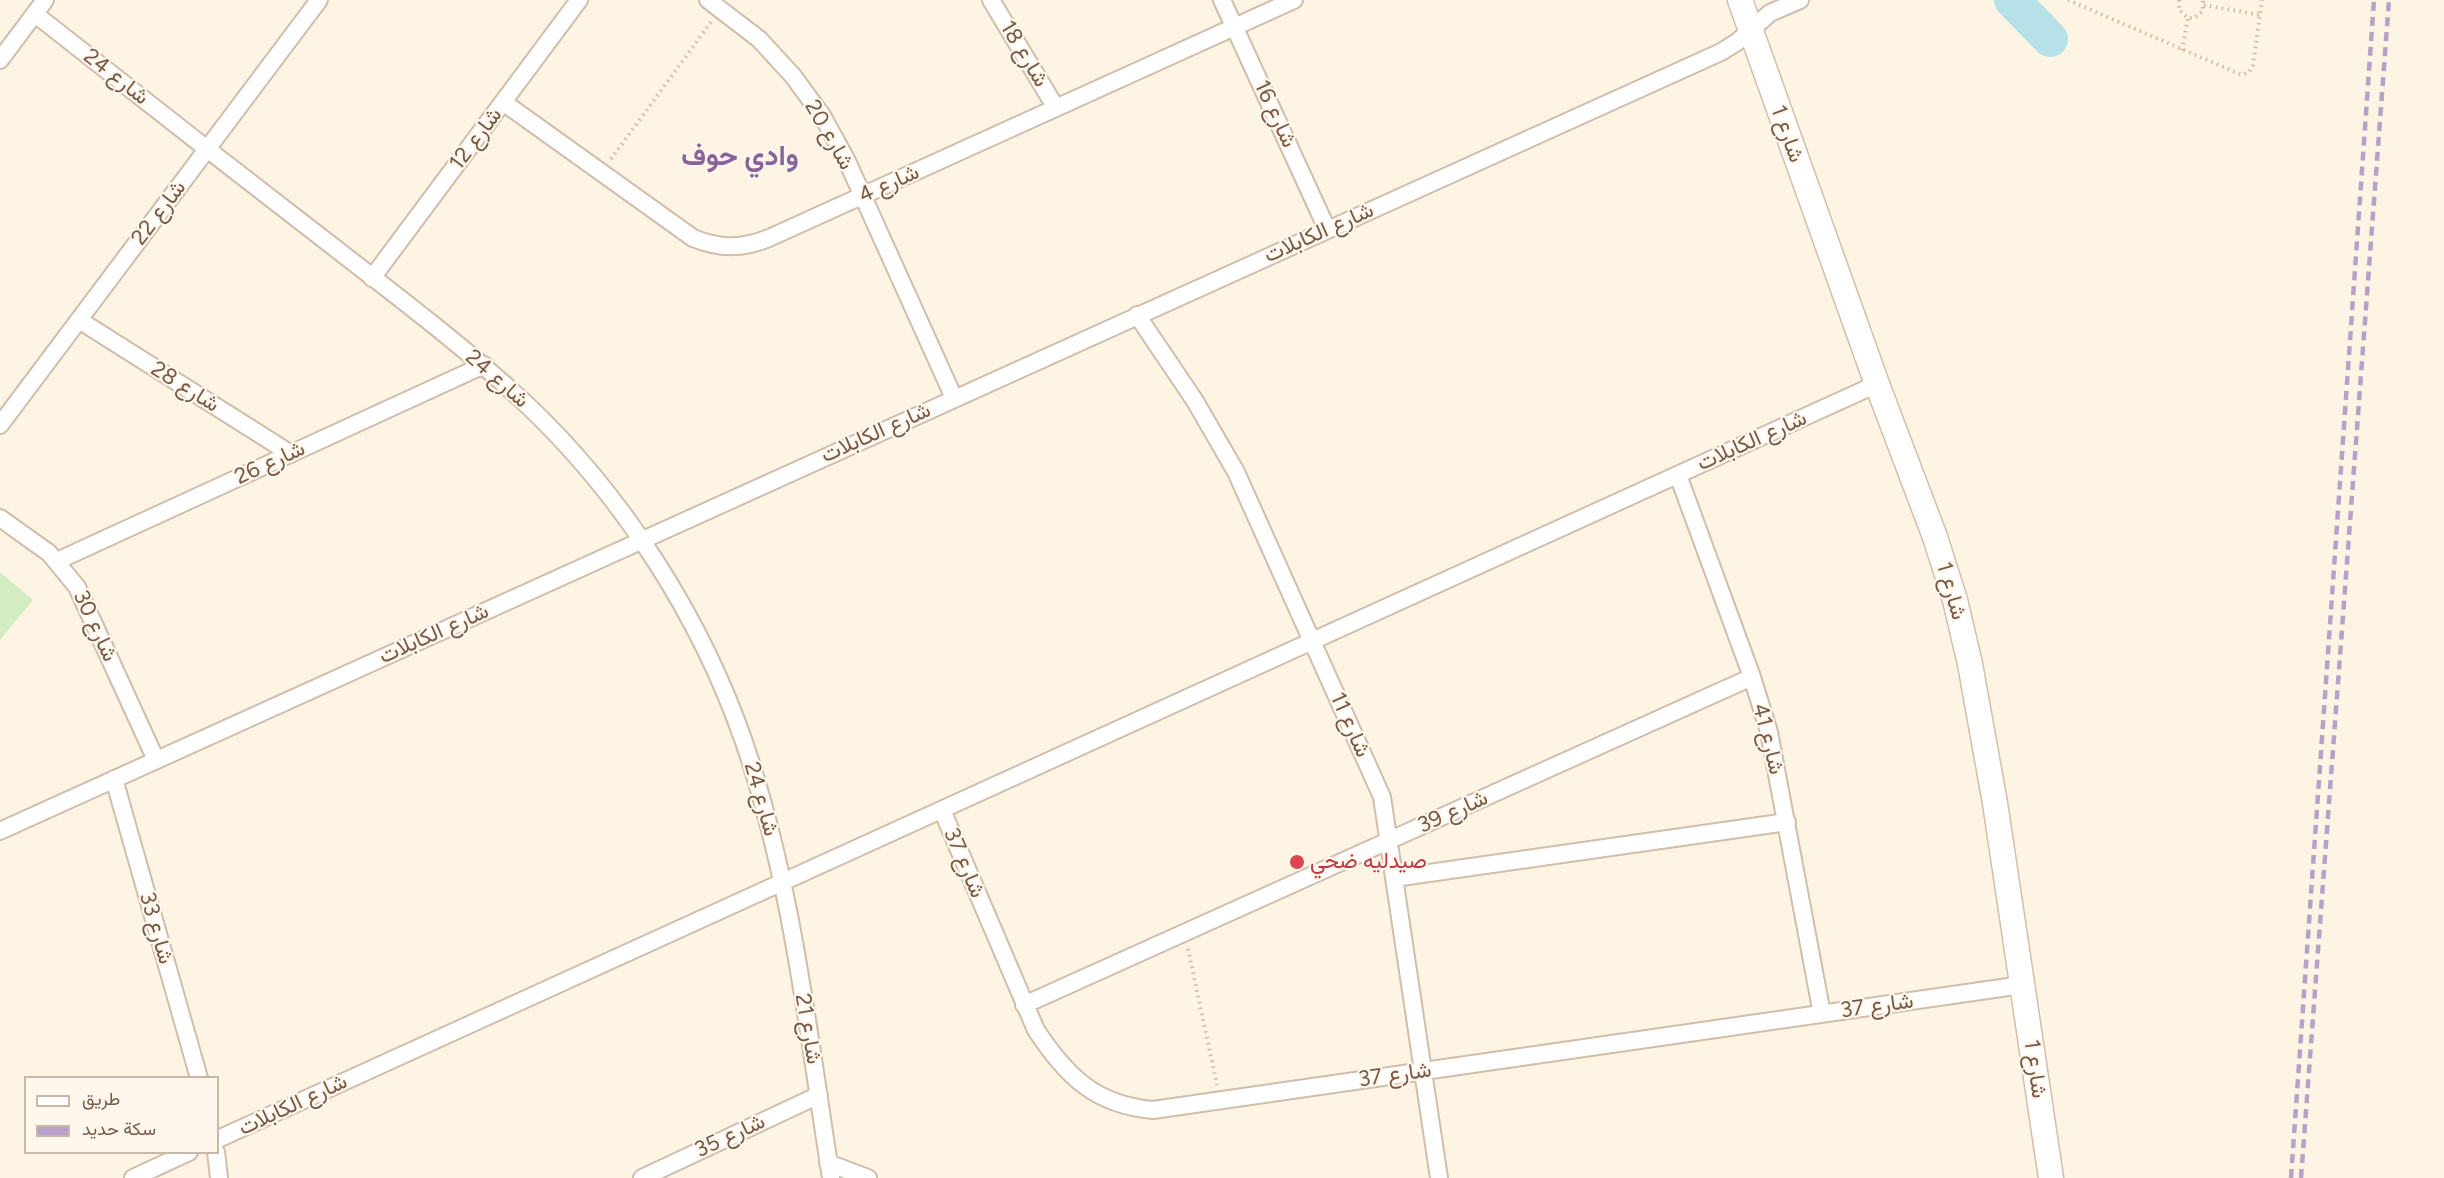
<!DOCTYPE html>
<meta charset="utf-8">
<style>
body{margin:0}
#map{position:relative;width:2444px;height:1178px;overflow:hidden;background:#fef4e4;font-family:Figtree,Vazirmatn,sans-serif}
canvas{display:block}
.legend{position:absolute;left:24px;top:1076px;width:195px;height:78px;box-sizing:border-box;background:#fff7eb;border:2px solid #c9b8a9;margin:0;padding:8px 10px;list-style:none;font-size:18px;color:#785947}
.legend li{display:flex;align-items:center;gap:12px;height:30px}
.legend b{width:30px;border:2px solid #c9b8a9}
</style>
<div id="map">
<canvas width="2444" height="1178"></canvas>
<ul class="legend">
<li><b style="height:8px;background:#fff"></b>طريق</li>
<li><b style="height:8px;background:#b7a1c8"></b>سكة حديد</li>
</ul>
</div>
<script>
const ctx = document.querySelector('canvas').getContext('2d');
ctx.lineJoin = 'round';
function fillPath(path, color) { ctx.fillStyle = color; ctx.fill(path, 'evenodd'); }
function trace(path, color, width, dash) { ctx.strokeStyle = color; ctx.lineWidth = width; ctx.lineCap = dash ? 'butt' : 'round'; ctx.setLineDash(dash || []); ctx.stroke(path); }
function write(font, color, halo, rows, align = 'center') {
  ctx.font = font + ' Figtree,Vazirmatn,sans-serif'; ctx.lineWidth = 4.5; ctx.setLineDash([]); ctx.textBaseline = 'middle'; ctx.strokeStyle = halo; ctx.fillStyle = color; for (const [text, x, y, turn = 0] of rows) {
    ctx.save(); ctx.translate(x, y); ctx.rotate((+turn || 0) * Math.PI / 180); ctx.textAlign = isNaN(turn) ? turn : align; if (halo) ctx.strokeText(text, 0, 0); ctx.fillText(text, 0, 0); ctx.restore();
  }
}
fillPath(new Path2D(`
 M 0,572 L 33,600 L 0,640 Z`), '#d2edc1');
trace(new Path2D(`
 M 2012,0 L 2050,39`), '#b6e1e9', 36);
const street = new Path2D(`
 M 708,0 L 759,39 L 793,76 L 823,117 L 847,161 L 954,398
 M 991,0 L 1056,108
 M 1222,0 L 1327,229
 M 35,14 C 130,89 226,164 322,238 C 390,291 460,343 524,402 C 621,493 700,615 744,742 C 792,882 808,1032 831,1178
 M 0,60 L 45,0
 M 503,102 L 693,238 C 720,249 742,249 769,238 L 1294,0
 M 372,278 L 579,0
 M 1137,315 L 1195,401 L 1236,472 L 1382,797 L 1439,1178
 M 79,320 L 291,454
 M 0,425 L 319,0
 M 1678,475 L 1752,677 L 1769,732 L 1822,1014
 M 0,518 L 49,553 L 77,587 L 156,760
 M 57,561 L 484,365
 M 114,779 L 199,1078
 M 942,810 L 1036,1030 C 1067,1077 1096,1105 1153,1110 L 2022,985
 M 0,831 L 1721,52 L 1737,42 L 1770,13 L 1800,0
 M 1394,878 L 1787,822
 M 1024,1005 L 1752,677
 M 218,1139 L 1877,384
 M 216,1152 L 219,1178
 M 828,1163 L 868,1178
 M 133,1178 L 189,1152
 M 642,1178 L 819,1095`);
const secondary = new Path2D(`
 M 1740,0 L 1877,384 L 1935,537 L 1955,600 L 1970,664 L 1995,803 L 2051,1178`);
trace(street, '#d2bdab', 20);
trace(secondary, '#d6bda9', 27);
trace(new Path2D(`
 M 2068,0 L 2242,75 L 2249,72 L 2253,65 L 2262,0
 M 2179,0 L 2179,10 L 2188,18 L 2194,18 L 2203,11 L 2203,0
 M 2204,5 L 2260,15
 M 2182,50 L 2188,18
 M 611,159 L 711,22
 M 1188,949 L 1217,1085`), '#dab59c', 4, [1.5, 4.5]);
trace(street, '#fff', 16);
trace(secondary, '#fff', 24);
trace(new Path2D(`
 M 2291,1178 L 2374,0
 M 2301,1178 L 2389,0`), '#b7a1c8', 4.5, [9, 6]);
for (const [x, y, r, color] of [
 [1297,862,8,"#e0444e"]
]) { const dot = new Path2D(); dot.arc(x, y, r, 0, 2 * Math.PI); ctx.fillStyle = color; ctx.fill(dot); trace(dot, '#fff7eb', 2); }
write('22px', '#785947', '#fff7eb', [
 ["شارع 18",1024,54,59],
 ["شارع 24",116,77,38],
 ["شارع 16",1275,114,65],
 ["شارع 1",1787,134,70],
 ["شارع 20",829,135,60],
 ["شارع 12",476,139,-53],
 ["شارع 4",889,184,-24],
 ["شارع 22",159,213,-53],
 ["شارع الكابلات",1319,233,-24],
 ["شارع 24",497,379,41],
 ["شارع 28",185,387,32],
 ["شارع الكابلات",876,433,-24],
 ["شارع الكابلات",1752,441,-24],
 ["شارع 26",270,463,-25],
 ["شارع 1",1951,591,74],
 ["شارع 30",95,626,65],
 ["شارع الكابلات",434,634,-24],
 ["شارع 11",1350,725,66],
 ["شارع 41",1768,739,76],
 ["شارع 24",761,799,74],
 ["شارع 39",1453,812,-24],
 ["شارع 37",964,863,67],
 ["شارع 33",156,928,74],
 ["شارع 37",1877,1006,-8],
 ["شارع 21",808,1029,80],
 ["شارع 1",2035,1069,82],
 ["شارع 37",1395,1075,-8],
 ["شارع الكابلات",293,1105,-25],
 ["شارع 35",730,1136,-25]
]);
write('22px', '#be3a42', '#fff7eb', [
 ["صيدليه ضحي",1310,862]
], 'left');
write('bold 28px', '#89629c', '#fff7eb', [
 ["وادي حوف",740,157]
]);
</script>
